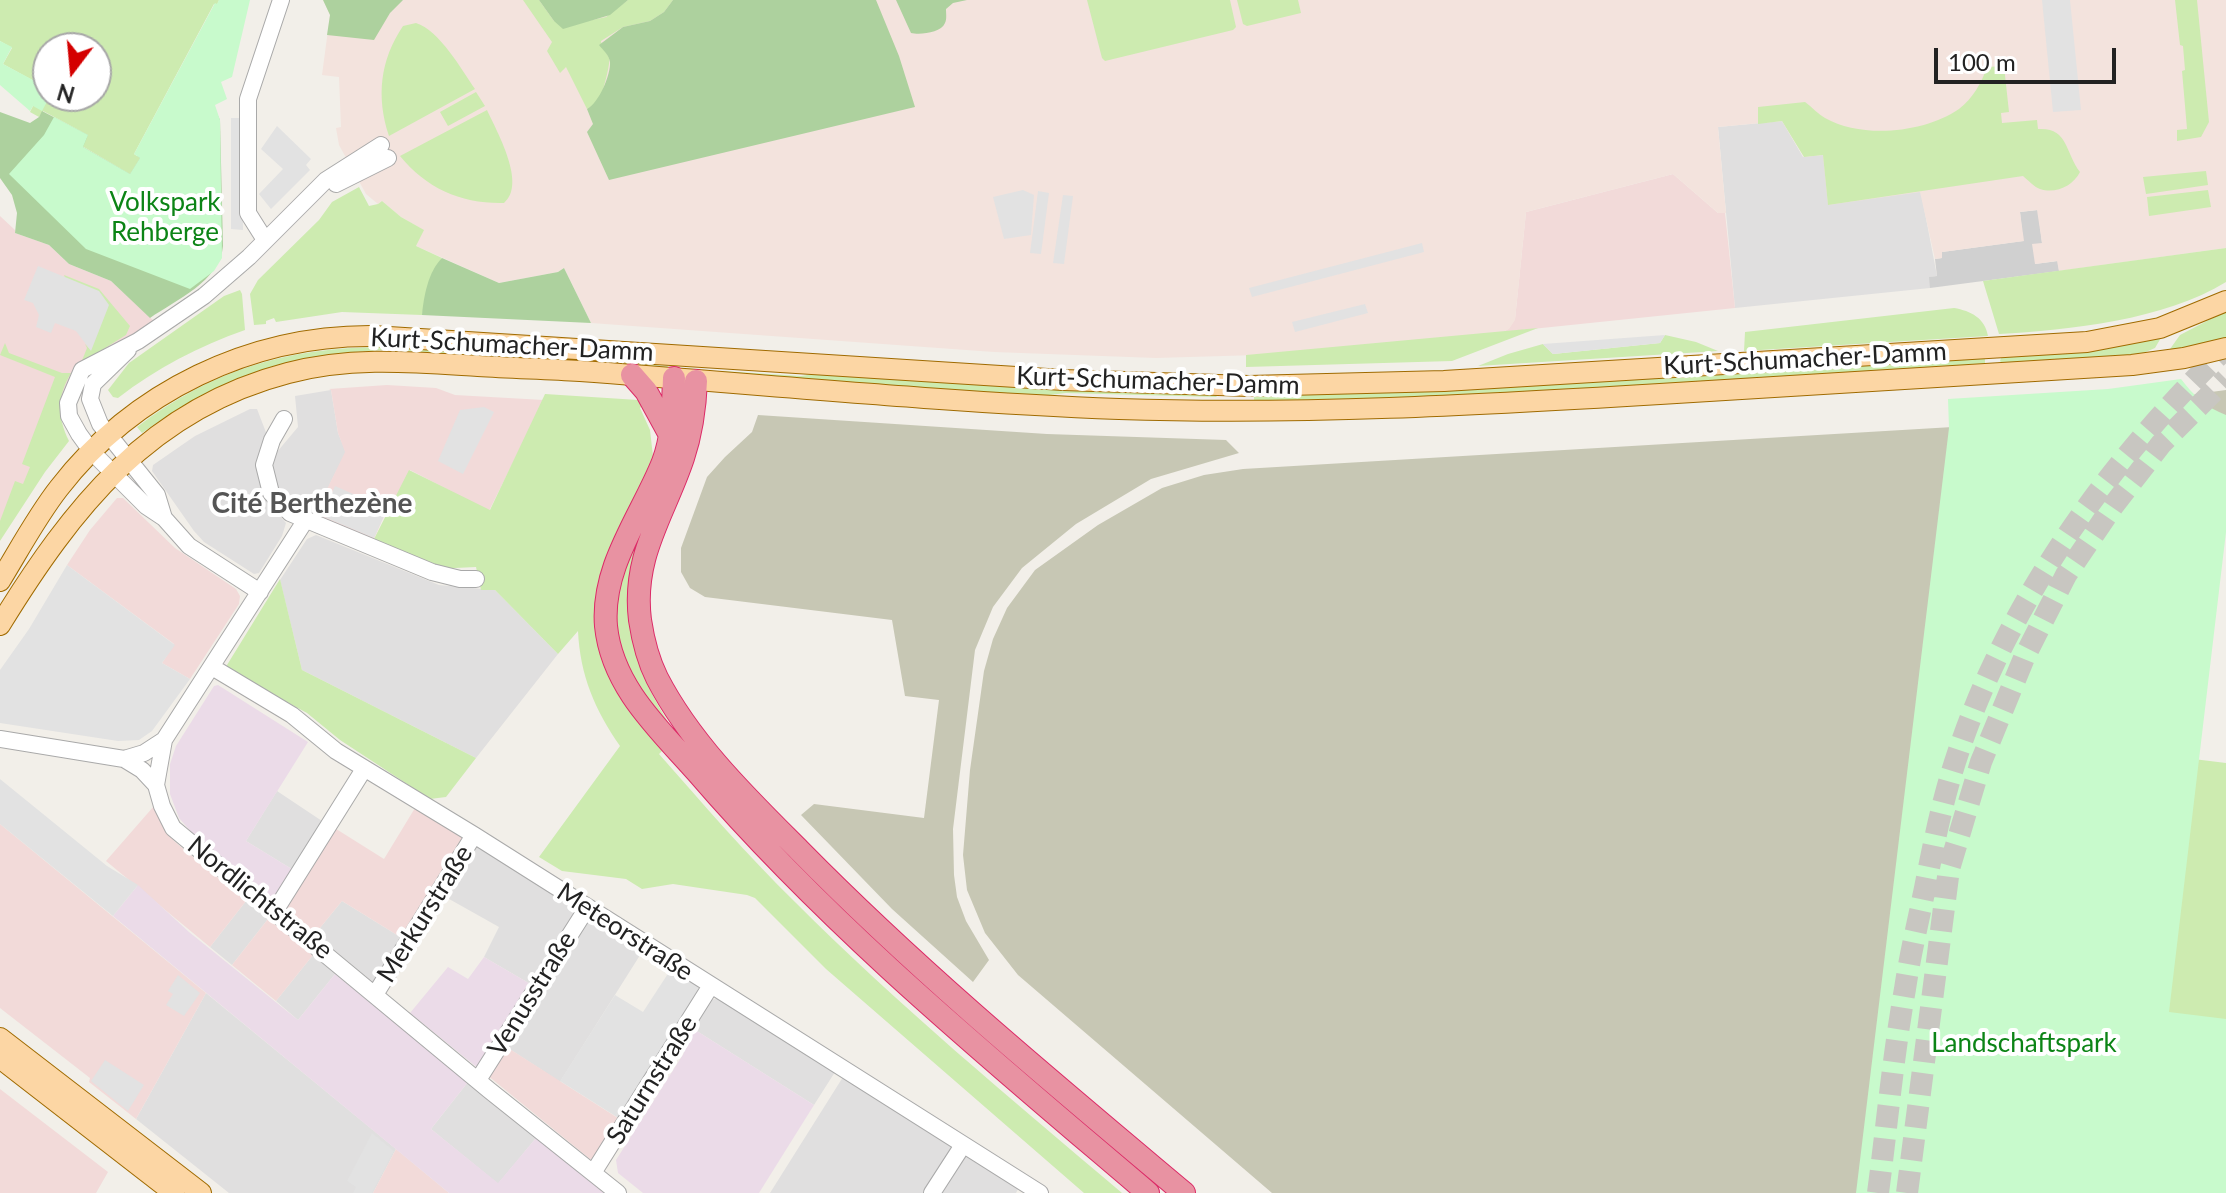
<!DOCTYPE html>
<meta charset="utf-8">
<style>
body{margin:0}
#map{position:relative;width:2226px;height:1193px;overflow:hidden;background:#f2efe9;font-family:Lato,sans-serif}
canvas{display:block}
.north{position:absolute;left:32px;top:32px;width:80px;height:80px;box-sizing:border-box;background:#fff;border:2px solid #a7a7a7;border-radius:50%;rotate:196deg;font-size:22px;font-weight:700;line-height:32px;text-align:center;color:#222}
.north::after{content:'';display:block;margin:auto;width:28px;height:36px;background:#d40000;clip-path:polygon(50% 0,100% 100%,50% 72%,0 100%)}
.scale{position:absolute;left:1934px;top:48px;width:182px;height:36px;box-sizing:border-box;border:4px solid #222;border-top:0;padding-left:10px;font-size:24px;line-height:28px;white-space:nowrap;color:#222;-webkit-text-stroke:6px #fff;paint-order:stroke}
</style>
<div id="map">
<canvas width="2226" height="1193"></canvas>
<div class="north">N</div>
<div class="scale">100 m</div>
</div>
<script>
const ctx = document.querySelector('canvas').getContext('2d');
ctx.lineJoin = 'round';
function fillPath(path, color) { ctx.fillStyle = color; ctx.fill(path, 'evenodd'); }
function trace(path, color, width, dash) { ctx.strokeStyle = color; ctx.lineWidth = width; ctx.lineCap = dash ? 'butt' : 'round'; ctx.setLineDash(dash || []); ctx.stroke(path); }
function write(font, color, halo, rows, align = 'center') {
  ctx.font = font + ' Lato,sans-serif'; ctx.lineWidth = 8; ctx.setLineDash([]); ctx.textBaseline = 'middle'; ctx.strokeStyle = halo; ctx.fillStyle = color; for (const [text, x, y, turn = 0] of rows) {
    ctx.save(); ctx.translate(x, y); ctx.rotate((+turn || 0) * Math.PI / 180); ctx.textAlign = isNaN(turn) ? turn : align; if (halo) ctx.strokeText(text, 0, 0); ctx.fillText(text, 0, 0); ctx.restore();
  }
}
fillPath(new Path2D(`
 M 1782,121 L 1803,157 L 1823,155 L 1921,192 L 1937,276 L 1930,277 L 1930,288 L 1735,308 L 1718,127 Z
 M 331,390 L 338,433 L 346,452 L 314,516 L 289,503 L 281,494 L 274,479 L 273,466 L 277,452 L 298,427 L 295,396 Z
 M 250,409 L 257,409 L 267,435 L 258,468 L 261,487 L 270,505 L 286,523 L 282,536 L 259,573 L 254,574 L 204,542 L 194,531 L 152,471 L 153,465 L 195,436 Z
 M 316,535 L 439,585 L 495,590 L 558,654 L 476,758 L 302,670 L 280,580 L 307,539 Z
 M 277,791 L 325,823 L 295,871 L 246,841 Z
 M 474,845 L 579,911 L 532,985 L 484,957 L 499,927 L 442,895 Z
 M 246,901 L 268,919 L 232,965 L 210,947 Z
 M 342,901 L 402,938 L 374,983 L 315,934 Z
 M 587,918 L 642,952 L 560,1082 L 505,1046 Z
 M 313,955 L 335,974 L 298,1020 L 276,1001 Z
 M 206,993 L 396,1149 L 373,1193 L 229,1193 L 136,1119 Z
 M 718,998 L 835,1072 L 814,1105 L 692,1028 L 710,1000 Z
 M 843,1077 L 955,1147 L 926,1193 L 770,1193 Z
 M 468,1082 L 536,1138 L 498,1184 L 431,1129 Z
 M 963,1153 L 1019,1187 L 1016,1193 L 938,1193 Z`), '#e0dfdf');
fillPath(new Path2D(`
 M 1673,174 L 1718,213 L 1725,213 L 1735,308 L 1503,332 L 1509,328 L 1515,319 L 1526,212 Z
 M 0,216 L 15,230 L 15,233 L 49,245 L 69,264 L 111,281 L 155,322 L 73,373 L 65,389 L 59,416 L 0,539 Z
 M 387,385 L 436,388 L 455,395 L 544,400 L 489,511 L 410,470 L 396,499 L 387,509 L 373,541 L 314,516 L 345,452 L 338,433 L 331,390 L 329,389 Z
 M 117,498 L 123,498 L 175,548 L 236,589 L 240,596 L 239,604 L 190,679 L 162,663 L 174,644 L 67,565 L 90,530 Z
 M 154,806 L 174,841 L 246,901 L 210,947 L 106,861 Z
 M 415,808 L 466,840 L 402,938 L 342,901 L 315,934 L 282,908 L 333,827 L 384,859 Z
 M 0,824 L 206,993 L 136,1119 L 89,1082 L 90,1078 L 0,1008 Z
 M 268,919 L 313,955 L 276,1001 L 232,965 Z
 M 505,1046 L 621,1120 L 596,1158 L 590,1159 L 487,1075 Z
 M 0,1089 L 108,1172 L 96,1193 L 0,1193 Z
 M 396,1149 L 449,1193 L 373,1193 Z`), '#f2dad9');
fillPath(new Path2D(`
 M 218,685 L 308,742 L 246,841 L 295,871 L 276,902 L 192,833 L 179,818 L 170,794 L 170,764 L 176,746 L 214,686 Z
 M 138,885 L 189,932 L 298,1020 L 335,974 L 468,1082 L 431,1129 L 498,1183 L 536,1138 L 604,1193 L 449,1193 L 113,916 Z
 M 484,957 L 532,985 L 479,1069 L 410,1013 L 448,967 L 468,979 Z
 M 692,1028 L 814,1105 L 759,1193 L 643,1193 L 618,1173 L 616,1160 L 684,1053 L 679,1050 Z`), '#ebdbe8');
fillPath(new Path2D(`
 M 2038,210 L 2042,243 L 2035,264 L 2058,261 L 2059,271 L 1930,288 L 1929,277 L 1937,276 L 1935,259 L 1942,258 L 1942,252 L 2023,241 L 2020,212 Z`), '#d0d0d0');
fillPath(new Path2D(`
 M 323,0 L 2226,0 L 2226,248 L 2059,271 L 2057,261 L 2035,264 L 2032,244 L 2042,243 L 2037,210 L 2020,212 L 2024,241 L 1942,252 L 1942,258 L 1935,259 L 1920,192 L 1828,205 L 1823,155 L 1804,157 L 1782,121 L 1718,127 L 1726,213 L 1718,213 L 1673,174 L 1526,212 L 1515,320 L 1509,329 L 1503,332 L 1257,355 L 1156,358 L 994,352 L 591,323 L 564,268 L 558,272 L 499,283 L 416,246 L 423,230 L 401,217 L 382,201 L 378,204 L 366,194 L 339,145 L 336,128 L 341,127 L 339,77 L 322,75 L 330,15 Z`), '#f3e3dd');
fillPath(new Path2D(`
 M 2226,390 L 2226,458 L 2032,1193 L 1272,1193 L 1018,975 L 985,933 L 967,890 L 963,855 L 970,770 L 984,671 L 993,639 L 1007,608 L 1035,570 L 1098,525 L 1162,488 L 1204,475 L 1243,469 L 2088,419 L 2136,413 L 2196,394 Z
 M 758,415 L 1047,434 L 1226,440 L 1239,453 L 1151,479 L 1076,524 L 1022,568 L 993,607 L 975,650 L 953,829 L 954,875 L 957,897 L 966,921 L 989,960 L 973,982 L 892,909 L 801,815 L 814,804 L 924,818 L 939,700 L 905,696 L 892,620 L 705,597 L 690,588 L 681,572 L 681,548 L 707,477 L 725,457 L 752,432 Z`), '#c7c7b4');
fillPath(new Path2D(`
 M 0,0 L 219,0 L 217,5 L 214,4 L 134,154 L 140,158 L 130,174 L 82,146 L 88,135 L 43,111 L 39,117 L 30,112 L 43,86 L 3,64 L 12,48 L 0,41 ZM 48,48 L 96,48 L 96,96 L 48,96 Z
 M 523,0 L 539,0 L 554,21 L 583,22 L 606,17 L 628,0 L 673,0 L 664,12 L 650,21 L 623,27 L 601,41 C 602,49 606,51 609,58 C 611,62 603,91 601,96 C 598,102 592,106 587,109 L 566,67 L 560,73 L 547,51 L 552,42 Z
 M 1087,0 L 1230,0 L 1236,27 L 1233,30 L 1105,61 L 1102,58 Z
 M 1237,0 L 1298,0 L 1301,13 L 1247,26 L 1243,24 Z
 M 2175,0 L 2197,0 L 2209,122 L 2201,137 L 2177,141 L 2177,130 L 2187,129 L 2182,71 L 2185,70 L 2183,46 L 2180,45 Z
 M 416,23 C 439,30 462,70 475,89 L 389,136 C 376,97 380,60 403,26 Z
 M 2004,66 L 2009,112 L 2001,113 L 2002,123 L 2037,120 L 2038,129 C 2068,127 2065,152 2080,172 C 2073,186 2056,194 2040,189 C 2034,187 2028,180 2023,176 L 1828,205 L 1823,155 L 1804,157 L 1782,121 L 1758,124 L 1758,107 L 1805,102 C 1812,107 1818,114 1825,118 C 1862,139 1924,133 1959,109 C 1973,98 1981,84 1987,67 Z
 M 476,92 L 485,106 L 448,126 L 440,112 Z
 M 487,110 C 497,132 527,184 504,203 C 462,204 427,189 400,156 Z
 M 2206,171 L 2208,185 L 2146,194 L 2143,177 Z
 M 359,187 L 369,206 L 378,204 L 382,201 L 401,217 L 424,230 L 416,246 L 442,258 L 429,282 L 422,315 L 342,312 L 276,322 L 274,318 L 266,321 L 266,324 L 254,325 L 250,294 L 258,280 L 319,220 L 332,202 Z
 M 2208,190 L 2211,207 L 2149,216 L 2147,197 Z
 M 2226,248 L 2226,282 C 2165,320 2069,330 1999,334 L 1983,281 Z
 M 64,275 L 99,289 L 130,326 L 126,335 L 81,363 L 87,348 L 85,344 L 91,350 Z
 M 240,290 L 242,294 L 245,330 C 199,346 157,368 118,398 L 113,397 L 108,390 L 129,363 L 224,296 Z
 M 1954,308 C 1971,311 1985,318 1988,336 L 1744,351 L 1745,332 Z
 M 2226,311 L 2226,338 L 2172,351 L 2170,349 L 2180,335 Z
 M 1538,328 L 1452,361 L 1246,367 L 1246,355 Z
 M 1665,335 L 1696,342 L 1718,351 L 1478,366 L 1508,354 L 1543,344 L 1553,354 L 1660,343 Z
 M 2162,336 L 2155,348 L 2141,354 L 2003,364 L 2000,361 L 2002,355 Z
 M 5,343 L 9,353 L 62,373 L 71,373 C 57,397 57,416 69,441 L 45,472 L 0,541 L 0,521 L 15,481 L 23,484 L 30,467 L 22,464 L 55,377 L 0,355 Z
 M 381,347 L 668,366 L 666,369 L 388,350 C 298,352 215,381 142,433 L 137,427 C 213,369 287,348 381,347 Z
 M 1985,357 L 1985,365 L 1981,365 L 1420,398 L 1254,401 L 1254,393 Z
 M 722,371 L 801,376 L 820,373 L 1219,394 L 1216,397 L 1066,393 L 1041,396 L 721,375 Z
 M 545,394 L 638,400 L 643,405 L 640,408 L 650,430 L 654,465 L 597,618 L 666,747 L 659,754 C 703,804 747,855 795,902 C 898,1005 1011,1099 1122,1193 L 1084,1193 L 826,969 L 755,898 L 747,895 L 673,884 L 642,889 L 626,879 L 562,871 L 539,857 L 620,746 C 595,710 580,675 578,631 L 558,654 L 495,590 L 481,590 L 476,567 L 455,568 L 445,571 L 373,541 L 409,470 L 490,510 Z
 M 639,536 C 620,615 629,664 675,732 L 642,698 L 615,636 L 617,579 Z
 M 280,579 L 302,670 L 476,758 L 446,797 L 430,799 L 340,740 L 307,713 L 228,670 L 227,665 Z
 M 2161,755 L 2226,763 L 2226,1028 L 2160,1021 Z`), '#cdebb0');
fillPath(new Path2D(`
 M 323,0 L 403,0 L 390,13 L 374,40 L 327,35 L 330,15 Z
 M 539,0 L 628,0 L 610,15 L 563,29 L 554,21 Z
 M 673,0 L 876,0 L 899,56 L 915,107 L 609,180 L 587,132 L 593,124 L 587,109 C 599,103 611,74 610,62 C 609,55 603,50 599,45 L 623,27 L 650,21 L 664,12 Z
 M 896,0 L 967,0 L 953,3 L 946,9 C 946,14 947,19 945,23 C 941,33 920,35 911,33 Z
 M 207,92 L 220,120 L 223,246 C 220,281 176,300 150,318 L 111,281 L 69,264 L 49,245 L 15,233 L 17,213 L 12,195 L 0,178 L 0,112 L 30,123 L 39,117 L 42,111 L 88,135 L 83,147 L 130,174 L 140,158 L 137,156 Z
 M 442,258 L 499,283 L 558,272 L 564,268 L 591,323 L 422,315 C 424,296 428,272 442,258 Z`), '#add19e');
fillPath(new Path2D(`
 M 219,0 L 250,0 L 232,77 L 221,82 L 227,99 L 215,105 L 220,120 L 222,258 L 214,271 L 190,289 L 86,249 L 9,174 L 44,135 L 54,117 L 88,135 L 83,147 L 130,174 L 140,158 L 134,154 L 215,3 L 217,4 Z
 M 0,41 L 12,47 L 3,64 L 48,88 L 50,96 L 42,111 L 33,106 L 30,111 L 0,85 Z
 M 2181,379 C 2193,395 2207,408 2226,415 L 2226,532 L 2169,1012 L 2226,1019 L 2226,1193 L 1856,1193 L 1949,428 L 1948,399 L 2108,389 Z`), '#c8facc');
fillPath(new Path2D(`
 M 2042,0 L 2070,0 L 2081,110 L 2053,112 Z
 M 231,118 L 242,118 L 243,230 L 231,229 Z
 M 277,126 L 311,159 L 306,165 L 310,170 L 271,209 L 259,194 L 283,169 L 261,149 Z
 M 1023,190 L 1034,195 L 1031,235 L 1004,239 L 993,197 Z
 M 1038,191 L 1049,193 L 1041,254 L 1030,253 Z
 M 1063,195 L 1073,196 L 1064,264 L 1053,263 Z
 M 1422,243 L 1424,252 L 1252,297 L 1249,288 Z
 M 38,266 L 99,291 L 109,305 L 91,351 L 76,331 L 55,323 L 51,333 L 36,327 L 39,315 L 33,303 L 24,300 Z
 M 1365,304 L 1368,313 L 1295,332 L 1292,322 Z
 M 1665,335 L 1660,343 L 1553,354 L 1543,344 Z
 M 484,407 L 494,412 L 463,474 L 438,461 L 460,410 Z
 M 335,486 L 387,509 L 374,538 L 322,516 Z
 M 67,565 L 175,645 L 162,663 L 190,679 L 152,731 L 139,740 L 118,741 L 0,723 L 0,670 L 29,629 Z
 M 0,779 L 107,866 L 138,885 L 113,916 L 0,824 Z
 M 671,969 L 698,986 L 699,993 L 620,1119 L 560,1081 L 615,995 L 643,1012 Z
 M 178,975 L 200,993 L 184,1016 L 166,1005 L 173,994 L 168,991 Z
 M 105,1060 L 144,1085 L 128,1111 L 91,1081 Z
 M 372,1133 L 394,1151 L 372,1193 L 353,1193 L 356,1187 L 347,1181 Z`), '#e2e2e2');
trace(new Path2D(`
 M 1878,1193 C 1887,1125 1893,1056 1905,989 C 1910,955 1918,922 1925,888 C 1934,842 1943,797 1958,753 C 2010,597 2110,461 2226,348
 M 1907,1193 L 1949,869 L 1981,762 L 2024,658 L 2066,575 L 2113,506 L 2161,444 L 2226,379`), '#c8c6c1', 22, [22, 11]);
const minor = new Path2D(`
 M 336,184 L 388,158
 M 265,240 L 248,213 L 248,99 L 281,0
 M 128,350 L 93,384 L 90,399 L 100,424 L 157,495 L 164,518
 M 284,419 L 272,440 L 264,465 L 271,493 L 290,513 L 432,572 L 460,579 L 476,579
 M 305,521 L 164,740 L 156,785 L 162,806 L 173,828 L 489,1090 L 618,1193
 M 260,592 L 189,546 L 164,518 L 146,506 L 92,452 L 79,434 L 69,416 L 68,403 L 82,370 L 138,341 L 204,296 L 249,257 L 326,180 L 381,145
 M 212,667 L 292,715 L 336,751 L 474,835 L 1040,1193
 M 0,739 L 124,759 L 144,753 L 164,740
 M 124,759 L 142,770 L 156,785
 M 275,911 L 364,769
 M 376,993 L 474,835
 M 478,1080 L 587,908
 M 593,1173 L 710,987
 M 932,1193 L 963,1145`);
const major = new Path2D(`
 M 0,581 C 19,550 37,516 59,488 C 134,391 251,335 373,336 L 1063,380 L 1249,386 L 1444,381 L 2087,342 L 2160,328 L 2226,301
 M 0,625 C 72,508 149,409 288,373 C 351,356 414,362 478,366 C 512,368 546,369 580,371 C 759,384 939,402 1119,409 C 1300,415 1479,405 1660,394 C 1817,384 1975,375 2132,365 L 2184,358 L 2226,348
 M 0,1038 L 201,1193
 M 0,1058 L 174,1193`);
const highway = new Path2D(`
 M 632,375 L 646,391 L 670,435
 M 674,378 C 673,406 673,436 663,462 C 642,515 601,566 606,626 C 612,687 659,729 697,772 C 832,929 991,1059 1148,1193
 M 696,381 C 695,406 691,434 683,458 C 664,515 632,556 640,620 C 643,640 648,660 657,678 C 691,744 747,798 799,850 C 920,973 1052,1082 1184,1193`);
trace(minor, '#a9a9a9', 18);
trace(major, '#a06b00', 22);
trace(highway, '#dc2a67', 24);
trace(minor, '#fff', 16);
trace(major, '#fcd6a4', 20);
trace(highway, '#e892a2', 22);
write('26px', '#0c8416', '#fff', [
 ["Volkspark",165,203],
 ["Rehberge",165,233],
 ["Landschaftspark",2024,1044]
]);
write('26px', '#222', '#fff', [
 ["Kurt-Schumacher-Damm",512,345,3],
 ["Kurt-Schumacher-Damm",1805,359,-3],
 ["Kurt-Schumacher-Damm",1158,381,2],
 ["Nordlichtstraße",260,898,39],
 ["Merkurstraße",425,914,-58],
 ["Meteorstraße",625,932,33],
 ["Venusstraße",532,994,-58],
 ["Saturnstraße",652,1080,-58]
]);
write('bold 28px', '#555', '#fff', [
 ["Cité Berthezène",312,504]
]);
</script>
